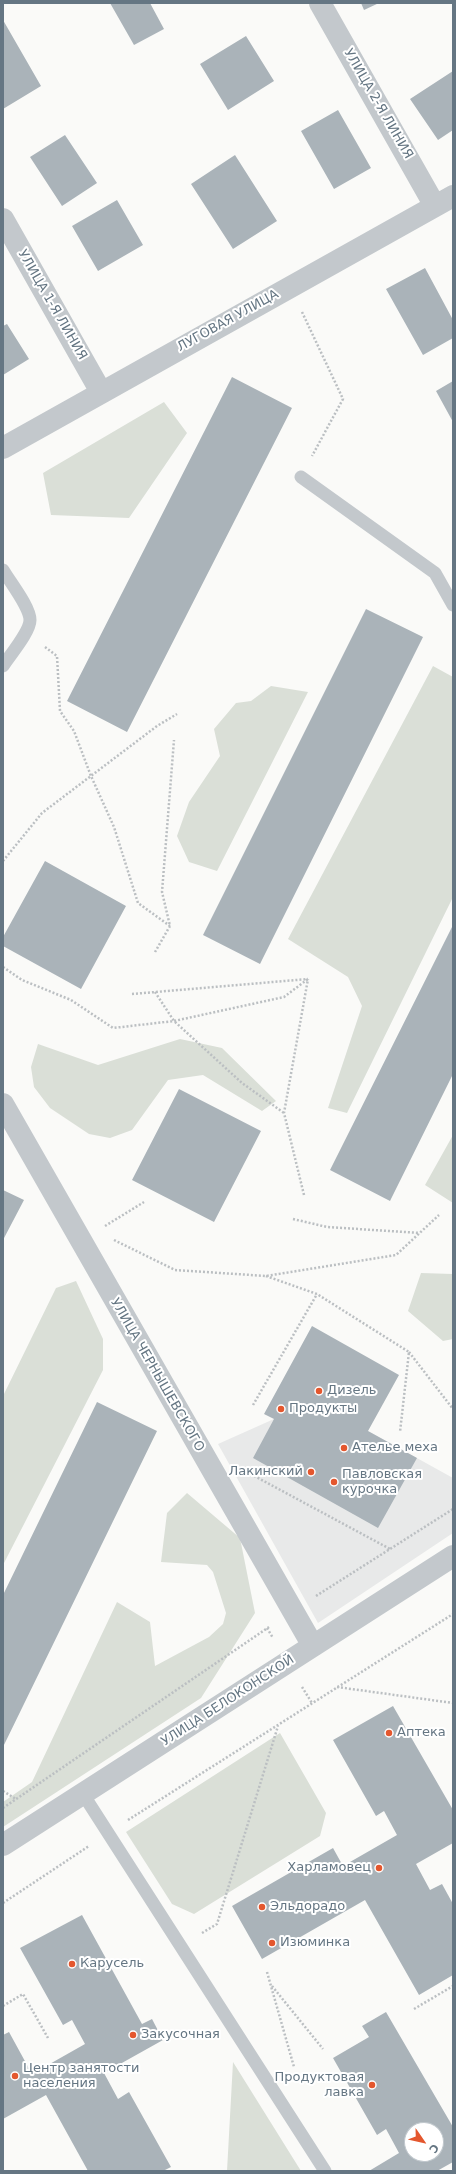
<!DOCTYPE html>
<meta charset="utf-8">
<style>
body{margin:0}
#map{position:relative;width:456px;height:2174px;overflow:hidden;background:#fafaf8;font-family:"DejaVu Sans",sans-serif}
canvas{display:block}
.frame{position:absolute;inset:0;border:4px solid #657683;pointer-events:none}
.north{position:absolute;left:404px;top:2122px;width:40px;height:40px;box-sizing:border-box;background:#fff;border:1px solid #c1c8cd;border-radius:50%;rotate:124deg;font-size:11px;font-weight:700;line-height:16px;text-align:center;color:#657683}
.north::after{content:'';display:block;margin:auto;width:14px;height:18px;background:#e4572e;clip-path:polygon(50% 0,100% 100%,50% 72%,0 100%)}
</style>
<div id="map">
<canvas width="456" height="2174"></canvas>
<div class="frame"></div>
<div class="north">С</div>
</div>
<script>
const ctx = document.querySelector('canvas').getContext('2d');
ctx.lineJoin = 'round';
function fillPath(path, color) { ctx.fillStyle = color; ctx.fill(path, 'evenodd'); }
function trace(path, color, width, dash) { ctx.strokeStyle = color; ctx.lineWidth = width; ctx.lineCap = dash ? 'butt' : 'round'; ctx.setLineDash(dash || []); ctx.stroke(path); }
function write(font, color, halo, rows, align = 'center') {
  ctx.font = font + ' "DejaVu Sans",sans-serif'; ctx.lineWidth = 4; ctx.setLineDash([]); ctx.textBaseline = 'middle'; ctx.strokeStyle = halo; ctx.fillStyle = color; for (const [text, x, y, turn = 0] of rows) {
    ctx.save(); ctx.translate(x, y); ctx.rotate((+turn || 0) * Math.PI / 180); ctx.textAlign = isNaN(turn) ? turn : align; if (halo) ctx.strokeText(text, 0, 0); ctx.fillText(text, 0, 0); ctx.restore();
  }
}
fillPath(new Path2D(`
 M 274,1419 L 351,1462 L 368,1431 L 453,1478 L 453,1533 L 318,1623 L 218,1444 Z`), '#e8e9e9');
fillPath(new Path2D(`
 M 164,402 L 187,433 L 129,518 L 51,515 L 43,473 Z
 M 433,666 L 453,677 L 453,897 L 347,1113 L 328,1108 L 362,1006 L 348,977 L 288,939 Z
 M 271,686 L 308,692 L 217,871 L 189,862 L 177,836 L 189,802 L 220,756 L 214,729 L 236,703 L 251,701 Z
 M 180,1039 L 222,1048 L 276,1101 L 262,1111 L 203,1075 L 168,1080 L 132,1130 L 110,1138 L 89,1134 L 50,1108 L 34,1087 L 31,1067 L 38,1044 L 98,1065 Z
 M 453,1135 L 453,1203 L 425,1185 Z
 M 421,1273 L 453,1274 L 453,1339 L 443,1341 L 408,1311 Z
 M 76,1281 L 103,1339 L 103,1370 L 3,1565 L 3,1396 L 56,1288 Z
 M 187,1493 L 240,1538 L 255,1613 L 201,1698 L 3,1827 L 3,1802 L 32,1782 L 117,1602 L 150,1622 L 155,1666 L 209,1637 L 223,1624 L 226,1613 L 213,1572 L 207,1565 L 161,1562 L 167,1513 Z
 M 280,1733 L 326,1813 L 320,1836 L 194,1914 L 172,1904 L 126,1832 Z
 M 233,2062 L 301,2171 L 227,2171 Z`), '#dadfd7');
fillPath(new Path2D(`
 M 110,3 L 150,3 L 164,29 L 134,45 Z
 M 361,3 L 379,3 L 364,10 Z
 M 3,20 L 41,86 L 3,109 Z
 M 246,36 L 274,81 L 228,110 L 200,64 Z
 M 453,71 L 453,130 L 438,140 L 410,99 Z
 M 338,110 L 371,168 L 334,189 L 301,131 Z
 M 65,135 L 97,183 L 62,206 L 30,157 Z
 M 235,155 L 277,221 L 233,249 L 191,184 Z
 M 117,200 L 143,245 L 98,271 L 72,226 Z
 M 425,268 L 453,320 L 453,338 L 423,355 L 386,289 Z
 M 7,324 L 29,359 L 3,375 L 3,326 Z
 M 232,377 L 292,408 L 127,732 L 67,701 Z
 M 453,381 L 453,422 L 436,391 Z
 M 366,609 L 423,637 L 260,964 L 203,935 Z
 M 45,861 L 126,906 L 81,989 L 3,946 L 3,937 Z
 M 453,925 L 453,1074 L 390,1201 L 330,1170 Z
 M 179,1089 L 261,1131 L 214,1222 L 132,1180 Z
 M 3,1190 L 24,1200 L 3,1240 Z
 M 312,1326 L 399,1375 L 368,1431 L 417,1458 L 378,1528 L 253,1458 L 274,1419 L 264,1414 Z
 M 97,1402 L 157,1431 L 3,1747 L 3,1595 Z
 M 393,1706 L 453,1810 L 453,1843 L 416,1864 L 430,1890 L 442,1884 L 453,1904 L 453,1975 L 419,1995 L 365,1900 L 262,1959 L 232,1906 L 333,1848 L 343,1866 L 397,1835 L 384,1811 L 376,1816 L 333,1740 Z
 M 82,1915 L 142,2024 L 152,2019 L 163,2040 L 104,2073 L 118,2099 L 129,2092 L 171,2167 L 163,2171 L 88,2171 L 46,2095 L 3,2119 L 3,2035 L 9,2032 L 32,2074 L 85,2044 L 72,2020 L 63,2025 L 20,1948 Z
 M 386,2012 L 453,2127 L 453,2162 L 437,2171 L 369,2171 L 399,2153 L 386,2129 L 377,2135 L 333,2058 L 369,2037 L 362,2026 ZM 412,2130 L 436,2130 L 436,2154 L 412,2154 Z`), '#aab3b9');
trace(new Path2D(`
 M 302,312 L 343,399 L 312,456
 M 45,647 L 57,656 L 60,711 L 74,731 L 91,776 L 114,827 L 138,903 L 170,926
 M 3,861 L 42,813 L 157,726 L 177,714
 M 155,952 L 170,926 L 162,892 L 174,740
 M 3,967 L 22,980 L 71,1000 L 113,1028 L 174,1021 L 284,997 L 308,979
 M 155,992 L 174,1021 L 242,1083 L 284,1113
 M 132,994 L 308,979
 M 304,1195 L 284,1113 L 308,979
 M 293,1219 L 327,1227 L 420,1233
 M 105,1226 L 144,1202
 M 114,1240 L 175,1270 L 266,1276 L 396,1255 L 439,1215
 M 266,1276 L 317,1294 L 409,1352 L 400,1432
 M 409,1352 L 453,1409
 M 253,1405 L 317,1294
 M 247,1472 L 390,1549
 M 316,1596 L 453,1509
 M 267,1628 L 273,1638
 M 302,1687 L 312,1703
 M 337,1687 L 453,1703
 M 3,1791 L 16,1799
 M 3,1808 L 269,1627
 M 128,1820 L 453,1614
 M 3,1903 L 89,1846
 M 202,1933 L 217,1924 L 278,1726
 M 267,1972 L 294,2067
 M 272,1986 L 323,2049
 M 3,2006 L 23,1994 L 48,2038
 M 414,2009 L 453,1986`), '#bbbfc2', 2.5, [2, 2]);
trace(new Path2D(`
 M 301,477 L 435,573 L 453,605
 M 3,570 C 10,582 30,607 30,620 C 30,632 10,655 3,666
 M 83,1794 L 325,2171`), '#c3c8cc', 13);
trace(new Path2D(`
 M 320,3 L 435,206
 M 3,219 L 101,392
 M 3,448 L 453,196
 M 3,1104 L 313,1646
 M 3,1845 L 453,1556`), '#c3c8cc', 22);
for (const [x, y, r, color] of [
 [319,1391,4,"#e4572e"],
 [281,1409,4,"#e4572e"],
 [344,1448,4,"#e4572e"],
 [311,1472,4,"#e4572e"],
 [334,1482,4,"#e4572e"],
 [389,1733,4,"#e4572e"],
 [379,1868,4,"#e4572e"],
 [262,1907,4,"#e4572e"],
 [272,1943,4,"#e4572e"],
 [72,1964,4,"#e4572e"],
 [133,2035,4,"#e4572e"],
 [15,2076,4,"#e4572e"],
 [372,2085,4,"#e4572e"]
]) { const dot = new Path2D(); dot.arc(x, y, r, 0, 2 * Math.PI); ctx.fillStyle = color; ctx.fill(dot); trace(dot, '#fff', 1.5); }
write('13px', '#657683', '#fff', [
 ["УЛИЦА 2-Я ЛИНИЯ",378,104,60],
 ["УЛИЦА 1-Я ЛИНИЯ",52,305,60],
 ["ЛУГОВАЯ УЛИЦА",228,321,-29],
 ["УЛИЦА ЧЕРНЫШЕВСКОГО",157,1375,60],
 ["УЛИЦА БЕЛОКОНСКОЙ",228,1701,-33]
]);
write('13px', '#657683', '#fff', [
 ["Дизель",327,1391],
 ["Продукты",289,1409],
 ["Ателье меха",352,1448],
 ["Лакинский",303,1472,"right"],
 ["Павловская",342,1475],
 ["курочка",342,1490],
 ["Аптека",397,1733],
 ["Харламовец",371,1868,"right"],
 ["Эльдорадо",270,1907],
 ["Изюминка",280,1943],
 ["Карусель",80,1964],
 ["Закусочная",141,2035],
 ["Центр занятости",23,2069],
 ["населения",23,2084],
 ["Продуктовая",364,2078,"right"],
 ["лавка",364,2093,"right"]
], 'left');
</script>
